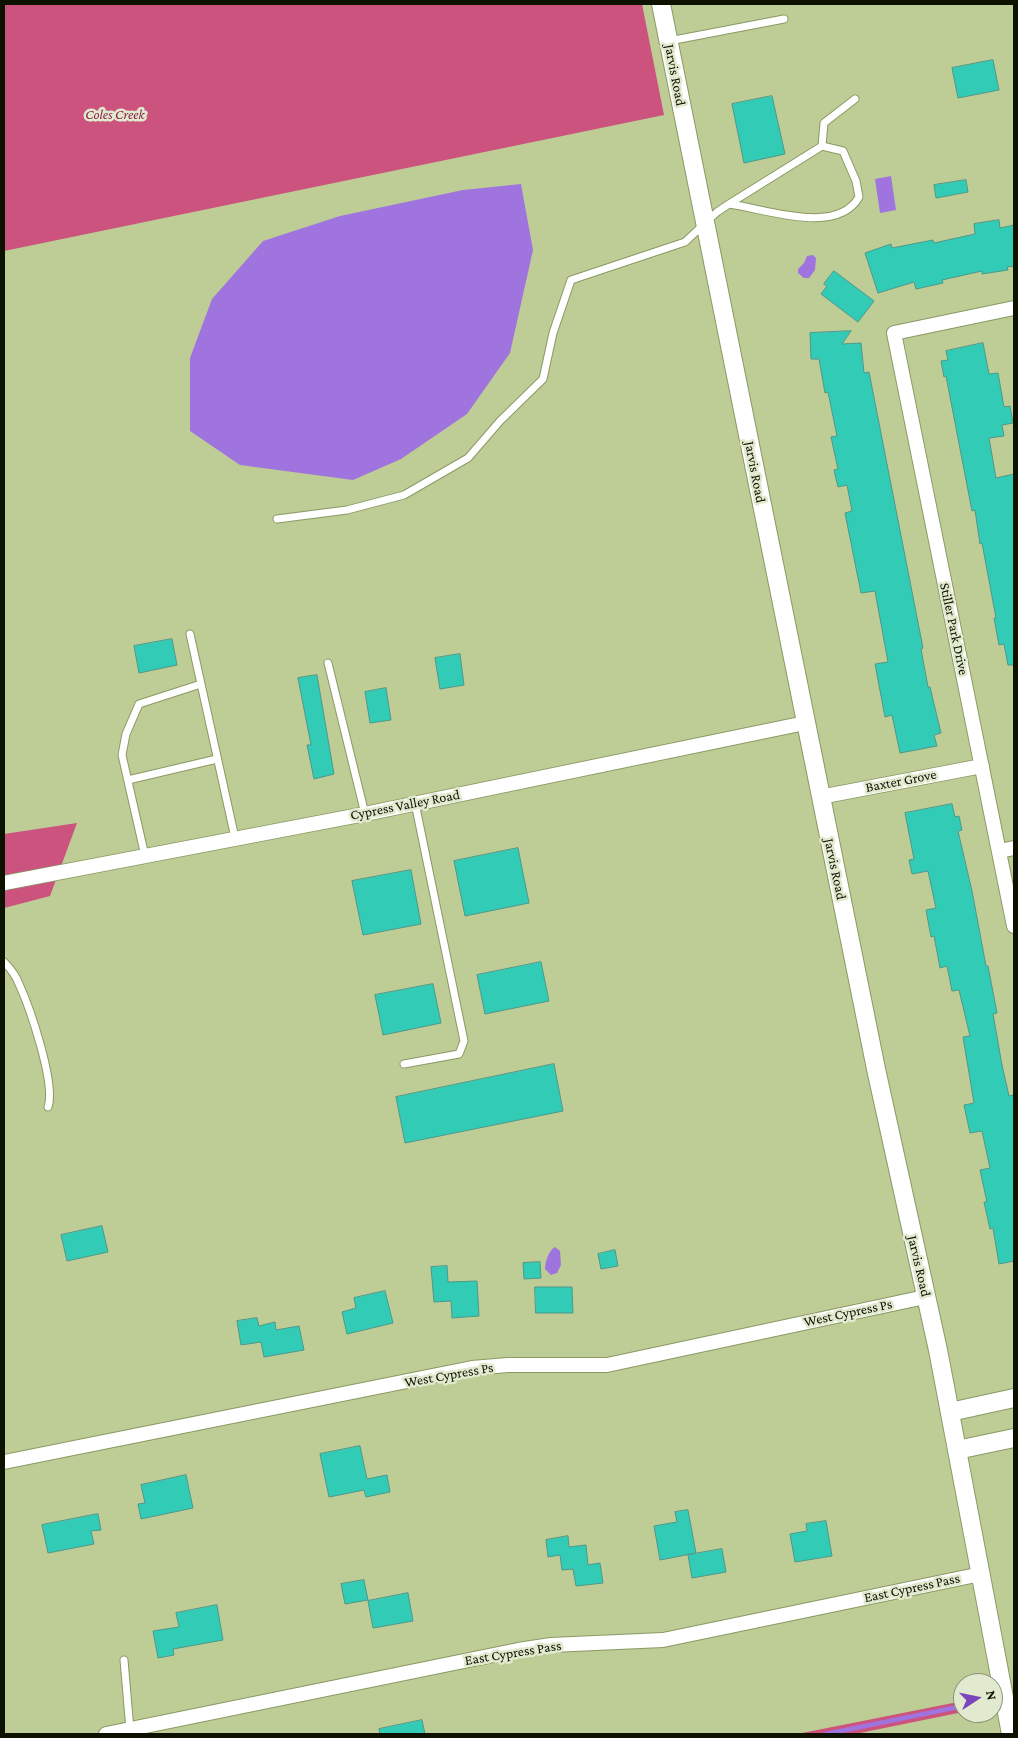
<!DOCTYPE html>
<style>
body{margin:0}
#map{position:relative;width:1018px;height:1738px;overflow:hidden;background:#bdcd95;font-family:"Crimson Pro",serif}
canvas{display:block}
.frame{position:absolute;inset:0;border:5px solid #0c1100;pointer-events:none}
.north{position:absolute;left:953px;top:1673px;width:50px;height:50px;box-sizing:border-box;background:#e1eace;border:1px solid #8c937c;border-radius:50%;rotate:79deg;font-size:14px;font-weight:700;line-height:20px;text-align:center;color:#0c1100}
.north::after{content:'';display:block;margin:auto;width:18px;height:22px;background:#7b46bd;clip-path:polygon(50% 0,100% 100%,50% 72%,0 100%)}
</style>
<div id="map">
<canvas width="1018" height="1738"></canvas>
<div class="frame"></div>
<div class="north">N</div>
</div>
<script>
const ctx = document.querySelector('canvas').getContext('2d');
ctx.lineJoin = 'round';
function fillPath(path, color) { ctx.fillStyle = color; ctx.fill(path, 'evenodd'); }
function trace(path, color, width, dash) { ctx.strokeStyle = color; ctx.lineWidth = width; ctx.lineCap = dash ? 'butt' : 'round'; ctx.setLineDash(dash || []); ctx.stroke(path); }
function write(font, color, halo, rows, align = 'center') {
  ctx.font = font + ' "Crimson Pro",serif'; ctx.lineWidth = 5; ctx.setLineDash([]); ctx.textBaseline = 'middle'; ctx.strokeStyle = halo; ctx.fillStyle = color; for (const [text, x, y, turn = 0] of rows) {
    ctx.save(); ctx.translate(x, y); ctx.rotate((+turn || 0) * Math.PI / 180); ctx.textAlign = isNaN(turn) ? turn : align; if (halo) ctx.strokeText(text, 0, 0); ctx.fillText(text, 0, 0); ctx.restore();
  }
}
fillPath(new Path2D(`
 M 4,4 L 642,4 L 664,115 L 4,251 Z
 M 77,823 L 50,896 L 4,908 L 4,834 Z
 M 963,1701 L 963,1712 L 855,1734 L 797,1734 Z`), '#cc537e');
fillPath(new Path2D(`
 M 891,176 L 896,210 L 880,213 L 875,179 Z
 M 521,184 L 533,250 L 510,353 L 467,414 L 401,459 L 353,480 L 240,465 L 190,431 L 190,358 L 212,299 L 263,241 L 340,216 L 463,190 Z
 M 813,255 L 816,258 L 815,270 L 809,278 L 804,278 L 798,273 L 798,269 L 804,263 L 807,256 Z
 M 555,1247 L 560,1251 L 561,1265 L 557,1273 L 551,1275 L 545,1269 C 545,1262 549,1250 555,1247 Z`), '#a074df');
trace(new Path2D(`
 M 826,1734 L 963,1706`), '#a074df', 4.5);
const building = new Path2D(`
 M 993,60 L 999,90 L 958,98 L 952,68 Z
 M 772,96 L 785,154 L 744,163 L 732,104 Z
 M 966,180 L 968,192 L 936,198 L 934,185 Z
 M 999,220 L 1000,228 L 1014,225 L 1014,266 L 1007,267 L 1008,270 L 982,274 L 982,271 L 942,280 L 943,283 L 916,289 L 914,282 L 878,293 L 865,253 L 891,244 L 892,248 L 933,240 L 934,243 L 975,234 L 974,224 Z
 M 834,271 L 874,301 L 858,322 L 821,294 L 827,286 L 824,284 Z
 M 851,331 L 842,344 L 861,343 L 864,373 L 869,372 L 923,648 L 921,649 L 928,687 L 930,687 L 941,733 L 934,735 L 937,746 L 900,753 L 892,715 L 885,717 L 875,664 L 888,662 L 875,591 L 861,593 L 845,513 L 852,511 L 847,485 L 838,487 L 834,470 L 838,469 L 831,437 L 837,436 L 828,392 L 825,393 L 819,359 L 811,359 L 810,333 Z
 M 983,343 L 989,374 L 998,373 L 1004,407 L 1010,406 L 1013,423 L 1002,425 L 1004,436 L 989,438 L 996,478 L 1014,474 L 1014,665 L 1008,665 L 1004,644 L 999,645 L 994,618 L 996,618 L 982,543 L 980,544 L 975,510 L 972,511 L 946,376 L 944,377 L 941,361 L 948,360 L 946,351 Z
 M 172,639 L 177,665 L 139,673 L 134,646 Z
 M 460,654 L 464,685 L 440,689 L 435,658 Z
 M 317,675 L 334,774 L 314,779 L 307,745 L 311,745 L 298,678 Z
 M 386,688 L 391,720 L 370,723 L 365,692 Z
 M 952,804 L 955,817 L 959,816 L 962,830 L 958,831 L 972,891 L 986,966 L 988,966 L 997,1013 L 993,1014 L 1002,1065 L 1009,1096 L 1013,1095 L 1014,1103 L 1014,1261 L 999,1264 L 993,1228 L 990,1229 L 984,1202 L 987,1202 L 980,1170 L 990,1168 L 982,1131 L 970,1133 L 964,1105 L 974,1103 L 963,1037 L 970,1036 L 959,990 L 952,991 L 947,966 L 940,968 L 934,936 L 931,937 L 926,910 L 936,908 L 928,871 L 912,874 L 909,860 L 914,859 L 905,813 Z
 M 518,848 L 529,903 L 465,916 L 454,861 Z
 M 411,870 L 421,924 L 363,935 L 352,881 Z
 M 541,962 L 549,1001 L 485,1014 L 477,975 Z
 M 433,984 L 441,1023 L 383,1035 L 375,995 Z
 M 554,1064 L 563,1111 L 405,1143 L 396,1097 Z
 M 102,1226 L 108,1252 L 67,1261 L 61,1235 Z
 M 615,1250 L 618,1266 L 601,1269 L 598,1254 Z
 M 540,1262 L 541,1278 L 524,1279 L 523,1263 Z
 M 447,1266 L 448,1282 L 477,1281 L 479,1316 L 452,1318 L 451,1301 L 434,1302 L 431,1267 Z
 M 535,1287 L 572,1287 L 573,1313 L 536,1313 Z
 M 385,1291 L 393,1323 L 347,1334 L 342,1312 L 356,1308 L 354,1298 Z
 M 257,1318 L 259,1326 L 275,1322 L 276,1330 L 299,1326 L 304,1350 L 264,1357 L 261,1342 L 241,1345 L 237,1321 Z
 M 360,1446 L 367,1479 L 387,1475 L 390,1492 L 366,1497 L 364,1490 L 329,1497 L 320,1454 Z
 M 186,1475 L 193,1508 L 141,1519 L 138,1504 L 145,1503 L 141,1485 Z
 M 688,1510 L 696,1553 L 660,1560 L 654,1526 L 677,1522 L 675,1512 Z
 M 98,1514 L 101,1530 L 91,1531 L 94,1544 L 48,1553 L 42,1525 Z
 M 826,1521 L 832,1556 L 795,1562 L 790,1534 L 807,1531 L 806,1524 Z
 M 568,1536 L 569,1547 L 586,1545 L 588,1565 L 600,1563 L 603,1583 L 576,1586 L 573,1569 L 562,1570 L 560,1555 L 548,1557 L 546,1540 Z
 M 722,1549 L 726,1572 L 692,1578 L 688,1555 Z
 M 364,1580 L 368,1600 L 345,1604 L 341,1584 Z
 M 408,1593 L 413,1621 L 373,1628 L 368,1601 Z
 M 217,1605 L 223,1640 L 173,1649 L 174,1655 L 158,1658 L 153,1631 L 179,1627 L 176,1613 Z
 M 422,1720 L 425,1734 L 380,1734 L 379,1729 Z`);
fillPath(building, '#32ccb6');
trace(building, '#4e978a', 1);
const service = new Path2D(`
 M 669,41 L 784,19
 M 822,146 L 824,123 L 855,99
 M 277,519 L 347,510 L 404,495 L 468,458 L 500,421 L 543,379 L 553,333 L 571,280 L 685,242 L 717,212 L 729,204 L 822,146 L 843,151 L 856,181 L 859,197 C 837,236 766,209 729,204
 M 190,634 L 235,838
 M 328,663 L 365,814
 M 128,780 L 217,759
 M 145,856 L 122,755 L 126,734 L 139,704 L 201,684
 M 4,962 C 10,968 16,976 19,984 C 30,1008 56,1084 48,1107
 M 404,1064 L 459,1054 L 464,1041 L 415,803
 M 124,1660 L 130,1730`);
const minor = new Path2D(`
 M 1014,308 L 894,333 L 1014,926
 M 820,797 L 982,766
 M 1000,851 L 1014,848
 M 4,883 L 365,814 L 805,723
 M 4,1462 L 472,1368 L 508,1365 L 607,1365 L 925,1297
 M 106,1734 L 518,1650 L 551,1645 L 663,1640 L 981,1574`);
const tertiary = new Path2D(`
 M 661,4 L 876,1069 L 938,1350 L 1011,1734
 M 950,1412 L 1014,1398
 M 957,1450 L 1014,1438`);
trace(service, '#8b9964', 9);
trace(minor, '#8b9964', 16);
trace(tertiary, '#8b9964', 20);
trace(service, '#fff', 7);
trace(minor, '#fff', 14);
trace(tertiary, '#fff', 18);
write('14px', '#0c1100', '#e1eace', [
 ["Jarvis Road",675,75,79],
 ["Jarvis Road",755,472,79],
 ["Stiller Park Drive",954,629,78],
 ["Baxter Grove",901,781,-11],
 ["Cypress Valley Road",405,805,-11],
 ["Jarvis Road",835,869,78],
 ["Jarvis Road",919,1266,77],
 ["West Cypress Ps",848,1313,-12],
 ["West Cypress Ps",449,1375,-10],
 ["East Cypress Pass",912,1588,-12],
 ["East Cypress Pass",513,1653,-9]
]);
write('italic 14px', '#8e1e4d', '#e1eace', [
 ["Coles Creek",115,115]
]);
</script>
